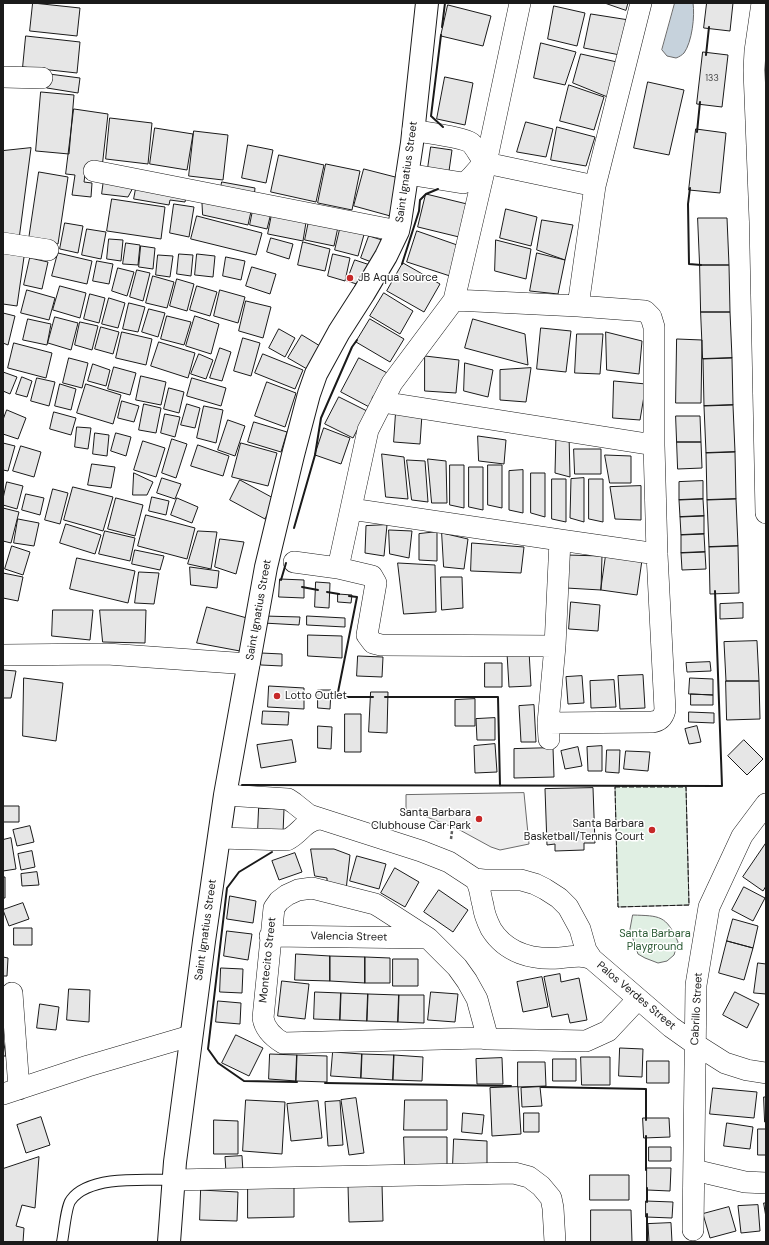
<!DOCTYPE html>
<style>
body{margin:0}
#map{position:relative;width:769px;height:1245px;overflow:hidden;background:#fff;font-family:"DM Sans",sans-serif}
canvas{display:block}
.frame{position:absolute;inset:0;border:4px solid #1a1a1a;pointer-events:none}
</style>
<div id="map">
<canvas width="769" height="1245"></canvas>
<div class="frame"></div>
</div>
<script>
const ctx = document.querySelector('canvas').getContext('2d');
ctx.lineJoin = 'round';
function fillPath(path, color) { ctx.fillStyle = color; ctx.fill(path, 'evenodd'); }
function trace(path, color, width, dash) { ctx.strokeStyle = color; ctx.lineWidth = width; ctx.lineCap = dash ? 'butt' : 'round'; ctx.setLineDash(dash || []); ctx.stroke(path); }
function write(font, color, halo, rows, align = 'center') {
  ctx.font = font + ' "DM Sans",sans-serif'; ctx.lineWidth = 3; ctx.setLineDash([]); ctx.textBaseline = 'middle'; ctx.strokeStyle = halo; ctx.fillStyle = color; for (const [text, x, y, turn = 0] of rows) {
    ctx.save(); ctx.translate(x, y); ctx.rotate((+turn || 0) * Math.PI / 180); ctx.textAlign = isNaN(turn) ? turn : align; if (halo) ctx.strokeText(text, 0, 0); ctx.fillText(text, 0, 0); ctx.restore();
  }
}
const green = new Path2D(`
 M 686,786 L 689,905 L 618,907 L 615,787 Z
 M 633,915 C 660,916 666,915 678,942 L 674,955 L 667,961 L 658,963 L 645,958 L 638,954 L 630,930 Z`);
fillPath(green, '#e0efe3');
trace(green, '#6a6a6a', 1);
const parking = new Path2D(`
 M 524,793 L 529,844 L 500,850 L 491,847 L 458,829 L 406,809 L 406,795 Z`);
fillPath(parking, '#ededed');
trace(parking, '#6a6a6a', 1);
const water = new Path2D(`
 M 675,3 L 693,3 C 695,16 692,42 684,53 C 682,55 679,57 676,58 L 667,56 L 662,50 Z`);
fillPath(water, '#c6d2dc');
trace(water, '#6a6a6a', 1);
const building = new Path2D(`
 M 33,3 L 80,8 L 77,36 L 30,31 Z
 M 605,3 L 628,3 L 626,10 Z
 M 707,3 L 733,3 L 730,31 L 704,28 Z
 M 448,5 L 491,16 L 483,46 L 441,36 Z
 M 554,6 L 585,13 L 577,46 L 548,39 Z
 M 591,14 L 629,20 L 620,55 L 584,48 Z
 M 26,36 L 80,42 L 77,73 L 23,67 Z
 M 541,43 L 576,52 L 565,85 L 534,78 Z
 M 703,52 L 728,55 L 722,107 L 697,104 Z
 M 581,54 L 617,62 L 610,98 L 573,83 Z
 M 49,74 L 80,78 L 78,93 L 47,88 Z
 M 445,77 L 473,83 L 465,125 L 437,119 Z
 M 648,82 L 684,90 L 669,155 L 634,148 Z
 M 569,85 L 604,97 L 594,130 L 560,121 Z
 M 41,92 L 74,95 L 69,154 L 36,151 Z
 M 74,109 L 108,114 L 102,168 L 86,167 L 84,182 L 92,183 L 91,197 L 72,195 L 75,175 L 66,174 Z
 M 110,118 L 152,123 L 148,164 L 106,159 Z
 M 526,122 L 553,129 L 546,157 L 517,152 Z
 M 557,127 L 595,137 L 586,166 L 551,160 Z
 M 155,128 L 193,134 L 187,170 L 150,164 Z
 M 696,129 L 726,133 L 720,193 L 689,190 Z
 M 194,131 L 228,135 L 223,180 L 189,176 Z
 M 248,145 L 273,150 L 266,183 L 242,178 Z
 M 431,147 L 452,150 L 449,171 L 428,168 Z
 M 31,148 L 19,239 L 3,236 L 3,151 Z
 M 279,155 L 324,165 L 316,202 L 271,192 Z
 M 326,164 L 360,171 L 352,210 L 318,203 Z
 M 364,169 L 403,179 L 394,217 L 354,206 Z
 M 39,172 L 68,177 L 58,244 L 29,239 Z
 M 104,179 L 135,184 L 128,197 L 102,194 Z
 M 222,182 L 255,188 L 254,198 L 220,193 Z
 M 137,183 L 187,191 L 185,202 L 170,200 L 169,205 L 134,199 Z
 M 426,194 L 467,204 L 459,237 L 418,227 Z
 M 202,196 L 252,207 L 248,225 L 203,215 Z
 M 112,199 L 165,207 L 161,239 L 107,231 Z
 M 174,204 L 194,207 L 189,237 L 170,233 Z
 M 254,205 L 272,209 L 267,229 L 250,225 Z
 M 273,209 L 307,216 L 303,241 L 268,234 Z
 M 506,209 L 537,217 L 531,246 L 500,238 Z
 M 197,216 L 262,233 L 256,255 L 191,239 Z
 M 310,216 L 339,222 L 334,246 L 305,240 Z
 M 698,218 L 727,218 L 729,265 L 700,265 Z
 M 542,220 L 573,225 L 565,260 L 537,250 Z
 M 65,223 L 83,226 L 78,253 L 60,249 Z
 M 341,225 L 365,231 L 358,256 L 335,250 Z
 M 87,229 L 106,232 L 101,259 L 82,255 Z
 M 417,231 L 460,246 L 450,276 L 407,262 Z
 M 369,236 L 382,240 L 374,263 L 361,258 Z
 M 271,238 L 293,244 L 289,259 L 267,252 Z
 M 109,239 L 123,240 L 121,261 L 107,259 Z
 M 496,240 L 531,249 L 526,279 L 495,271 Z
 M 303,242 L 330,249 L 325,271 L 298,265 Z
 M 126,243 L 140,245 L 138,265 L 123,264 Z
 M 141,246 L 155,248 L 153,269 L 139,267 Z
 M 3,247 L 25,250 L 17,306 L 3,304 Z
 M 58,253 L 92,261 L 87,284 L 52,276 Z
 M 537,253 L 565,260 L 558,294 L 530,291 Z
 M 179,254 L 193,255 L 191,276 L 177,274 Z
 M 197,254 L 215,256 L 213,277 L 195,275 Z
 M 333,254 L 350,258 L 345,281 L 328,276 Z
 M 158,255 L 173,256 L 170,277 L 156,275 Z
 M 226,257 L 245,261 L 241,280 L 223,276 Z
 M 30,258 L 48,262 L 42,289 L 24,285 Z
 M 355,260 L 370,265 L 363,286 L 347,281 Z
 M 97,261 L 113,264 L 109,284 L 93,281 Z
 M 403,263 L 440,284 L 424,312 L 387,291 Z
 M 700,265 L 729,265 L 730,312 L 701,312 Z
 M 252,267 L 276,274 L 270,294 L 246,286 Z
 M 118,268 L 134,272 L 127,296 L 112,291 Z
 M 137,270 L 150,273 L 143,301 L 130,297 Z
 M 153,276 L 174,282 L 167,308 L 146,303 Z
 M 177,279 L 194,284 L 187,311 L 170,306 Z
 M 60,286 L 86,293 L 80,318 L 53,310 Z
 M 197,286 L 217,292 L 210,316 L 190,310 Z
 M 27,290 L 55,298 L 49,320 L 21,313 Z
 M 220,290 L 245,297 L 238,323 L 214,316 Z
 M 384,293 L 413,311 L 400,334 L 370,316 Z
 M 90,294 L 105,298 L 99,323 L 84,319 Z
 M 109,298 L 125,303 L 118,328 L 102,324 Z
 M 246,301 L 271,307 L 263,338 L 239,331 Z
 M 129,303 L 145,307 L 138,332 L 123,329 Z
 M 149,309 L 165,313 L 158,337 L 142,332 Z
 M 701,312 L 730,312 L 732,358 L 703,359 Z
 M 3,313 L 15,316 L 8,345 L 3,343 Z
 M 167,316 L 191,322 L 184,345 L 161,339 Z
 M 195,316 L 219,324 L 211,354 L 186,346 Z
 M 55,317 L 78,323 L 71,350 L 48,343 Z
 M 28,319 L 51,324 L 47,345 L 23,340 Z
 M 370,319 L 404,339 L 390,362 L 356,342 Z
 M 473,319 L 525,334 L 528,365 L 465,348 Z
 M 80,322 L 98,326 L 92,350 L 75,345 Z
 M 101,327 L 119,332 L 113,354 L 95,349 Z
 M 541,328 L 571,331 L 566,372 L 537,369 Z
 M 279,329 L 295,338 L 285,357 L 269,348 Z
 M 122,332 L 152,339 L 146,365 L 116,358 Z
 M 606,332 L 642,341 L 639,374 L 607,370 Z
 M 577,334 L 603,334 L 600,374 L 575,373 Z
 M 302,335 L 320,346 L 307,369 L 288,358 Z
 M 243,338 L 260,343 L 251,376 L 234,371 Z
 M 677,339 L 702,340 L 701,403 L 676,403 Z
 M 159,342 L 195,353 L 188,378 L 151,366 Z
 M 14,343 L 52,353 L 46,378 L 8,368 Z
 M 220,348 L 231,352 L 222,381 L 210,378 Z
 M 199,354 L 213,360 L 206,379 L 191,374 Z
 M 263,354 L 303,370 L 295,389 L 255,373 Z
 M 425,356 L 459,360 L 456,393 L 425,391 Z
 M 69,358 L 88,363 L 82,388 L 63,383 Z
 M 359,358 L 391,375 L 373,409 L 341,392 Z
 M 732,358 L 733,405 L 704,406 L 703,359 Z
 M 465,363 L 493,370 L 488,397 L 464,391 Z
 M 93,364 L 110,370 L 106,386 L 88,381 Z
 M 114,367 L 136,373 L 130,395 L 108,389 Z
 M 531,368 L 526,402 L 500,400 L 500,370 Z
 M 3,372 L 17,377 L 10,394 L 3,391 Z
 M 141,376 L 166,382 L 161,405 L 136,400 Z
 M 22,377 L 32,381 L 27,397 L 16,394 Z
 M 37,378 L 55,382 L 49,406 L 31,401 Z
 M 192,378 L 226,388 L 221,406 L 187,396 Z
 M 614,381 L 646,384 L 640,420 L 613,418 Z
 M 267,382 L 296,393 L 285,427 L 255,416 Z
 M 60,384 L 76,389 L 71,410 L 55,406 Z
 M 86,384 L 121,395 L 113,424 L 77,413 Z
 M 169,388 L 184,392 L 179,413 L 164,409 Z
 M 339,397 L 367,411 L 353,438 L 325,424 Z
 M 122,401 L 139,406 L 134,422 L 118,418 Z
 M 144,404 L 161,408 L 156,433 L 139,430 Z
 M 187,404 L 200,408 L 195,428 L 181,425 Z
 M 733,405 L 735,452 L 706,453 L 704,406 Z
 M 204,406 L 223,410 L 216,443 L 197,438 Z
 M 7,410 L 26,418 L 18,439 L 3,434 L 3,420 Z
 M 54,412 L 76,418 L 71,435 L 50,429 Z
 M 396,412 L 422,414 L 420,444 L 394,442 Z
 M 165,414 L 180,417 L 175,437 L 161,433 Z
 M 676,416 L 700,416 L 701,442 L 677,442 Z
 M 228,420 L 245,426 L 235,456 L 218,450 Z
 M 254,422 L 287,432 L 281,452 L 248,442 Z
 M 77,427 L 91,428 L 88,449 L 75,447 Z
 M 324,428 L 350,438 L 341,464 L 315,455 Z
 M 95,433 L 109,435 L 107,456 L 93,454 Z
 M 116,433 L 131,437 L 126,456 L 111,451 Z
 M 569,433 L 570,477 L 555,473 L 556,434 Z
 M 478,436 L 506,440 L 504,464 L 479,461 Z
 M 172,439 L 187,444 L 176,478 L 162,473 Z
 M 143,441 L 165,448 L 156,477 L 134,470 Z
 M 677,442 L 701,442 L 702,468 L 678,469 Z
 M 3,443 L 15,446 L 8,471 L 3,470 Z
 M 241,443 L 277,453 L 268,486 L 232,477 Z
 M 198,445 L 229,456 L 223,476 L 191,466 Z
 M 21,446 L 41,452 L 34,477 L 13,471 Z
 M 574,449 L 601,449 L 601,474 L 575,474 Z
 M 735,452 L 736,499 L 707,500 L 706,453 Z
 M 382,454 L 404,457 L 408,499 L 386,497 Z
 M 605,455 L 631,456 L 631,483 L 610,483 Z
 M 428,459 L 446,461 L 447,503 L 432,503 Z
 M 407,460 L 425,461 L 428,502 L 412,500 Z
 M 92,464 L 115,467 L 111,488 L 88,485 Z
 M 450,465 L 464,465 L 464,508 L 450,505 Z
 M 488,465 L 502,465 L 502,508 L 488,505 Z
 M 469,467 L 483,467 L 483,510 L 469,507 Z
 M 523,470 L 523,513 L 509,510 L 509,471 Z
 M 134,473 L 153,482 L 147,495 L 133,495 Z
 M 531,473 L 545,473 L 545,517 L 531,513 Z
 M 162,478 L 181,484 L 175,499 L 157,493 Z
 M 584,478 L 584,522 L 570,518 L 571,479 Z
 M 552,479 L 566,479 L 566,522 L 552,519 Z
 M 589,479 L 603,479 L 603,522 L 589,519 Z
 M 240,480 L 275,499 L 265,519 L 230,500 Z
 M 703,481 L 703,499 L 679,500 L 679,482 Z
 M 7,482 L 23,486 L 17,509 L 3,505 L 3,499 Z
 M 641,486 L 641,520 L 615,519 L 610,487 Z
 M 73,487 L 113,497 L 103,531 L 64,520 Z
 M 53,489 L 68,493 L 60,524 L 45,520 Z
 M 26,494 L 44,498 L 40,515 L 22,510 Z
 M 152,497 L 169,501 L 166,515 L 149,511 Z
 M 116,498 L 143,505 L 135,536 L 108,529 Z
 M 177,498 L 198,507 L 192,523 L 171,515 Z
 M 703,499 L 704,516 L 680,517 L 679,500 Z
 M 736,499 L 738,546 L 709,547 L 707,500 Z
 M 3,508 L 19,512 L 11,543 L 3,541 Z
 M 146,515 L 195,528 L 187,559 L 138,546 Z
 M 704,516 L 704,534 L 681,535 L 680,517 Z
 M 18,519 L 39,523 L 34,546 L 14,543 Z
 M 66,524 L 101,535 L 95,554 L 60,543 Z
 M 387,525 L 384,556 L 365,553 L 366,526 Z
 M 389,530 L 412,531 L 409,558 L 390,554 Z
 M 105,531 L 135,538 L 130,561 L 99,554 Z
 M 198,531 L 217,532 L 211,569 L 188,564 Z
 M 437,532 L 437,561 L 419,560 L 419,534 Z
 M 442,533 L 468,539 L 464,569 L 444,567 Z
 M 704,534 L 705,552 L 681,553 L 681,535 Z
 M 220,539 L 244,542 L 236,574 L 215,567 Z
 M 472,543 L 524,547 L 521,573 L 471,571 Z
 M 12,546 L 30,552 L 23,575 L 5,569 Z
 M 738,546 L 739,593 L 710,594 L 709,547 Z
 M 135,550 L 164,556 L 160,570 L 132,564 Z
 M 705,552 L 706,569 L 682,570 L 681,553 Z
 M 567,555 L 602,556 L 601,590 L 566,588 Z
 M 606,555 L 642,560 L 637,595 L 601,590 Z
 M 77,558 L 135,571 L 128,603 L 70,589 Z
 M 398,563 L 435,565 L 436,612 L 404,614 Z
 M 190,567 L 219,571 L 217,588 L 191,585 Z
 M 139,572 L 159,573 L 154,604 L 135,603 Z
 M 3,573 L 23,577 L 18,601 L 3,598 Z
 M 441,577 L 462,577 L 463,608 L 442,610 Z
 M 280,579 L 304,580 L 304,598 L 279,597 Z
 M 316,582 L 330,583 L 329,608 L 315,607 Z
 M 338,594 L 352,595 L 351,603 L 338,602 Z
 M 571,602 L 600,605 L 598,631 L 569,629 Z
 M 743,603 L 743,618 L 720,619 L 720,604 Z
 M 207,607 L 247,618 L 240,651 L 197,643 Z
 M 53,610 L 93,610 L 90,640 L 52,636 Z
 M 100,610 L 146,610 L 145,643 L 103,642 Z
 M 264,616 L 300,617 L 299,625 L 263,623 Z
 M 307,616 L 345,618 L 345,627 L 307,625 Z
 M 308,635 L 342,636 L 342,658 L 308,656 Z
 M 757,641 L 759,681 L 726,681 L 724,642 Z
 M 529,651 L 531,686 L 509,687 L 507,653 Z
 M 261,653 L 282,654 L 282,666 L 261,665 Z
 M 358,656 L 383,657 L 382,677 L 357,676 Z
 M 710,662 L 711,671 L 687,672 L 686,663 Z
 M 485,663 L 502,663 L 502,687 L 485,687 Z
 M 3,670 L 16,671 L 11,698 L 3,698 Z
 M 643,675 L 645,708 L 620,709 L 618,676 Z
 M 582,676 L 584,703 L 568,704 L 566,677 Z
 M 24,678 L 63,683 L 56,741 L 23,736 Z
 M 690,678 L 713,679 L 713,695 L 689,694 Z
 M 614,680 L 616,707 L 591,708 L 590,681 Z
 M 726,681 L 759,681 L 760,719 L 727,720 Z
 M 269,686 L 304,688 L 304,709 L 268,707 Z
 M 318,690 L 331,690 L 330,709 L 318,708 Z
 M 371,692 L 388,692 L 387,733 L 369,732 Z
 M 691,694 L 713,695 L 713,705 L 691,705 Z
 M 475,699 L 475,726 L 455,726 L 455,700 Z
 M 534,705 L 536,742 L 521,742 L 519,706 Z
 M 263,711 L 289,712 L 288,725 L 262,724 Z
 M 689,712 L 714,713 L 714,723 L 689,722 Z
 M 345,714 L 361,714 L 361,752 L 345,752 Z
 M 495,718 L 495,740 L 477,740 L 476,719 Z
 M 318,726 L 332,727 L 331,749 L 318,748 Z
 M 697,726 L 701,742 L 689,744 L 685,729 Z
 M 292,740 L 296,762 L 261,768 L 257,745 Z
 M 744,740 L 763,759 L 747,775 L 728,756 Z
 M 495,744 L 497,772 L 475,773 L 474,746 Z
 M 602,746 L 602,771 L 588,771 L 587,747 Z
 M 578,747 L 582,766 L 565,769 L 561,751 Z
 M 553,748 L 554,777 L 514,778 L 514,749 Z
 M 607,750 L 620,750 L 619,773 L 606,772 Z
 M 626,751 L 650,752 L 648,771 L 624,769 Z
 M 593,788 L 595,843 L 584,843 L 584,850 L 555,851 L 555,844 L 547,845 L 545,789 Z
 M 3,806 L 19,806 L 19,822 L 3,822 Z
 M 259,808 L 284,809 L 283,833 L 258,831 Z
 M 30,826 L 34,842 L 17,846 L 13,830 Z
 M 11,838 L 16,869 L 3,871 L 3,840 Z
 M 766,843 L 766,886 L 763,891 L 743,877 Z
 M 311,849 L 334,849 L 350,855 L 346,890 L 327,887 L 327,878 L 315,876 Z
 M 32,851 L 35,867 L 21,870 L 18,854 Z
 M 295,853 L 302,872 L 279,880 L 272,861 Z
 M 357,856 L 386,864 L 379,889 L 350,881 Z
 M 395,868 L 419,882 L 405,907 L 381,893 Z
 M 37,872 L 39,885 L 22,886 L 21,874 Z
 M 3,877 L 5,877 L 5,898 L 3,898 Z
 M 744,887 L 765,898 L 753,921 L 732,910 Z
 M 439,890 L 468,910 L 453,932 L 424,912 Z
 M 230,896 L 256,901 L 253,923 L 227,919 Z
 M 23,903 L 29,919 L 9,926 L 3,910 Z
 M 733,919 L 758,926 L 753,948 L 727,941 Z
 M 14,928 L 32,928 L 32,945 L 14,945 Z
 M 227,931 L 252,934 L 248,960 L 224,956 Z
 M 727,941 L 753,948 L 744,980 L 719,973 Z
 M 296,954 L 330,956 L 330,981 L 295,980 Z
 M 330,956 L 365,957 L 365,983 L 330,981 Z
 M 3,957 L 8,958 L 7,976 L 3,976 Z
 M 365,957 L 390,958 L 390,983 L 365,983 Z
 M 393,959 L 418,959 L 418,986 L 393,986 Z
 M 758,963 L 766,964 L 766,994 L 754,993 Z
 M 221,968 L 243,969 L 242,993 L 220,992 Z
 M 560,974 L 561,982 L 579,978 L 587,1020 L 570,1023 L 568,1014 L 552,1017 L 544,977 Z
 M 542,977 L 548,1007 L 523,1012 L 517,982 Z
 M 282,981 L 309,984 L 305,1019 L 278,1016 Z
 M 69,989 L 90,990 L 89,1022 L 67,1020 Z
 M 315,992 L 341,993 L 340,1020 L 314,1019 Z
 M 431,992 L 458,994 L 455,1022 L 428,1020 Z
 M 735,992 L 759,1004 L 747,1028 L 723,1015 Z
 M 341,993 L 368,994 L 367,1021 L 340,1020 Z
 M 368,994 L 399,995 L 398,1022 L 367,1021 Z
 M 399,995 L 424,995 L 424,1023 L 398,1022 Z
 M 218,1001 L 241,1003 L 240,1024 L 216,1022 Z
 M 40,1004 L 59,1007 L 56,1030 L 37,1028 Z
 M 236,1035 L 263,1048 L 249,1076 L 222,1063 Z
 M 3,1038 L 6,1056 L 3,1056 Z
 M 620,1048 L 643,1049 L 642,1077 L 619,1076 Z
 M 333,1052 L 362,1054 L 361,1078 L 331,1076 Z
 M 270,1054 L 297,1055 L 296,1081 L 269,1079 Z
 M 362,1054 L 394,1055 L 393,1080 L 361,1078 Z
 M 297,1055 L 327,1056 L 327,1082 L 296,1081 Z
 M 394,1055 L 423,1057 L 422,1081 L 393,1080 Z
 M 581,1057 L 610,1057 L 610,1085 L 582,1085 Z
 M 502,1058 L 503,1084 L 477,1084 L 476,1059 Z
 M 553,1059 L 576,1059 L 576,1081 L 553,1081 Z
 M 647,1061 L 669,1061 L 669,1083 L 647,1083 Z
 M 518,1062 L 545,1062 L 546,1086 L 518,1087 Z
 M 518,1087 L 521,1134 L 492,1136 L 490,1088 Z
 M 540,1087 L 542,1106 L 522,1107 L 521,1088 Z
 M 713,1088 L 757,1092 L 754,1118 L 710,1114 Z
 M 764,1097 L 766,1097 L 766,1122 L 765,1122 Z
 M 356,1098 L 364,1153 L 349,1155 L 341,1100 Z
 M 246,1100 L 285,1102 L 282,1154 L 243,1151 Z
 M 405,1100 L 447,1100 L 447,1130 L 404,1130 Z
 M 318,1101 L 322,1138 L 291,1141 L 287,1104 Z
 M 340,1101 L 343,1145 L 328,1146 L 325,1102 Z
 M 463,1113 L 484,1115 L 482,1134 L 462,1132 Z
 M 524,1113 L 539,1113 L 539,1132 L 524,1132 Z
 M 41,1117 L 50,1145 L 26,1153 L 17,1125 Z
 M 643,1118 L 669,1118 L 670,1137 L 644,1138 Z
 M 214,1120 L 238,1121 L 238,1154 L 214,1154 Z
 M 727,1123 L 753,1127 L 750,1149 L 724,1146 Z
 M 758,1129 L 766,1129 L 766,1155 L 758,1155 Z
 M 404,1137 L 447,1137 L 447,1167 L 405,1167 Z
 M 454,1139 L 487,1141 L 487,1167 L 453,1165 Z
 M 649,1147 L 671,1147 L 671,1161 L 649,1161 Z
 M 242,1156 L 243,1172 L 226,1172 L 225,1157 Z
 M 39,1157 L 35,1208 L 22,1205 L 16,1226 L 24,1228 L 23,1242 L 3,1242 L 3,1169 Z
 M 647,1168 L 671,1168 L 670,1191 L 647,1190 Z
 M 590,1175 L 629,1175 L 629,1200 L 590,1200 Z
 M 382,1184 L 383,1221 L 349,1222 L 348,1185 Z
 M 248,1185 L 294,1185 L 294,1217 L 248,1218 Z
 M 201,1190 L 238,1192 L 237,1221 L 200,1220 Z
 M 646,1201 L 673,1202 L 672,1218 L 646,1217 Z
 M 764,1203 L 766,1203 L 766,1217 Z
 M 758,1205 L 760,1231 L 741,1233 L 738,1206 Z
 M 729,1207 L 736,1231 L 710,1238 L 703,1214 Z
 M 591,1210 L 631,1210 L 632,1242 L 591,1242 Z
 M 671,1223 L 672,1242 L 649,1242 L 648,1224 Z`);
fillPath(building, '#e6e6e6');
trace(building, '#1a1a1a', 1);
const lane = new Path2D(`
 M 62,1242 C 64,1233 66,1206 71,1200 C 89,1175 145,1180 174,1180`);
const street = new Path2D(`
 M 520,3 L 486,163 L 454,300 L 392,383 L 368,430 L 338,568 L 372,576 L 376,583 L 367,635 L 373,643 L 381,645 L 555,646
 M 762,3 L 755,51 L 754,70 L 760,222 L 766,513
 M 3,77 L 42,78
 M 413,130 C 425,133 463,137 471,143 C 477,149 479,157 486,163 L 595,186
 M 94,171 L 398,231
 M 407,174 L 463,183 C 473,179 476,168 486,163
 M 3,243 L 48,250
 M 454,300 L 578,306
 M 382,402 L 654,445
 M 351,509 L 560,540 L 555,646 L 548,723 L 549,739
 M 560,540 L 657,554
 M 294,562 L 338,568
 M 3,655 L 107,654 L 249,664
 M 548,723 L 652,722 C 660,721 663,718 665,710 L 657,554 L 654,445 L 654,327 L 651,317 L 645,311 L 578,306 L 595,186 L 641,3
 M 225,795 L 288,799 L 294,803 L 309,815 L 421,851 L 449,862 L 475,879 L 484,880 L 521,880 L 535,884 L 545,889 L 559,898 L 568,907 L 580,929 L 586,950 L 592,959 L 671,1027 L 695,1044 L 725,1063 L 747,1070 L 766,1073
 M 219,838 L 287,840 C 301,833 303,822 319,819
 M 475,879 C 481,887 480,896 483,905 C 484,914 487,921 491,929 C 506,953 532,960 559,958 C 571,957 581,954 592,959
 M 270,936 L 428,938
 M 12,993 L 19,1089
 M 488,1039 L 477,999 L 467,981 L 457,967 L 428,938 L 380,907 L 375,904 L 312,888 L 298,890 L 287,895 L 279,901 L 274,908 L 263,1018 C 265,1030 273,1037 283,1043 L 481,1038 L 488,1039 L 586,1041 L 608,1031 L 638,999
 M 3,1094 L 88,1066 L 190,1036
 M 694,1170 L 745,1182 L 766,1183
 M 174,1180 L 514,1173 L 529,1177 L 541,1186 L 551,1198 L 553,1208 L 555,1242
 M 693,1230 L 696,985 L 709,907 L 742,836 L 766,804`);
const secondary = new Path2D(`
 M 169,1242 L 175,1162 L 204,941 L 225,795 L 266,567 L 293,455 L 309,394 L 316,374 L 339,332 L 364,293 L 386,256 L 398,231 L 400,222 L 412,143 L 427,3`);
trace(lane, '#1a1a1a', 12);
trace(street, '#1a1a1a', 22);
trace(secondary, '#1a1a1a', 24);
trace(new Path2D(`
 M 451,839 L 452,831`), '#5f5f5f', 2.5, [3, 2]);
trace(lane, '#fff', 10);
trace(street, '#fff', 21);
trace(secondary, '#fff', 22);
trace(new Path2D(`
 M 615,787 L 686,787 L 689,905 L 618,907 Z`), '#1a1a1a', 1, [5, 2]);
trace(new Path2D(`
 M 442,27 L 445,3
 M 441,35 L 431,116 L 443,127
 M 706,55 L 709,27
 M 697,132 L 700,102
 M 690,188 L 688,204 L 689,264 L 701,265
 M 402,264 L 419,211 L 420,200 L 426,194 L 438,189
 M 294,528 L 315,455 L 321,418 L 352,347 L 357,340
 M 281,580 L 286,563
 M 302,587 L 318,590
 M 327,592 L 339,594
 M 349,596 L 357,597 L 337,697 L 373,697
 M 385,697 L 498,697 L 500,786
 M 242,785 L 722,786 L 715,591
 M 272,852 L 239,872 L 227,888 L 208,1049 L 218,1063 L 244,1081 L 297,1082
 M 325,1083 L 511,1086
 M 541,1087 L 646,1089 L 646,1120
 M 646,1136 L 646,1170
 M 647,1188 L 647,1202
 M 647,1214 L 647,1242`), '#1a1a1a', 2);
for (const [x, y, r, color] of [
 [350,278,4,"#c62828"],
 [277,696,4,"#c62828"],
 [479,819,4,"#c62828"],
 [652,830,4,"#c62828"]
]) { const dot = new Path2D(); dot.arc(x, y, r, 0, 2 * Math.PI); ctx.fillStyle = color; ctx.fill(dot); trace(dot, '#fff', 1.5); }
write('9px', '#4d4d4d', null, [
 ["133",712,79]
]);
write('11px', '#1a1a1a', '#fff', [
 ["Saint Ignatius Street",407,172,-82],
 ["Saint Ignatius Street",259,610,-80],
 ["Saint Ignatius Street",206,930,-82],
 ["Valencia Street",349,937,1],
 ["Montecito Street",268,960,-84],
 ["Palos Verdes Street",636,996,40],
 ["Cabrillo Street",697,1009,-87]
]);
write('11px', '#1a1a1a', '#fff', [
 ["JB Aqua Source",358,278],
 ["Lotto Outlet",285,696],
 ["Santa Barbara",471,813,"right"],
 ["Clubhouse Car Park",471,826,"right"],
 ["Santa Barbara",644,824,"right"],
 ["Basketball/Tennis Court",644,837,"right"]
], 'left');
write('11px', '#2b5a34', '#fff', [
 ["Santa Barbara",655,934],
 ["Playground",655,947]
]);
</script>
